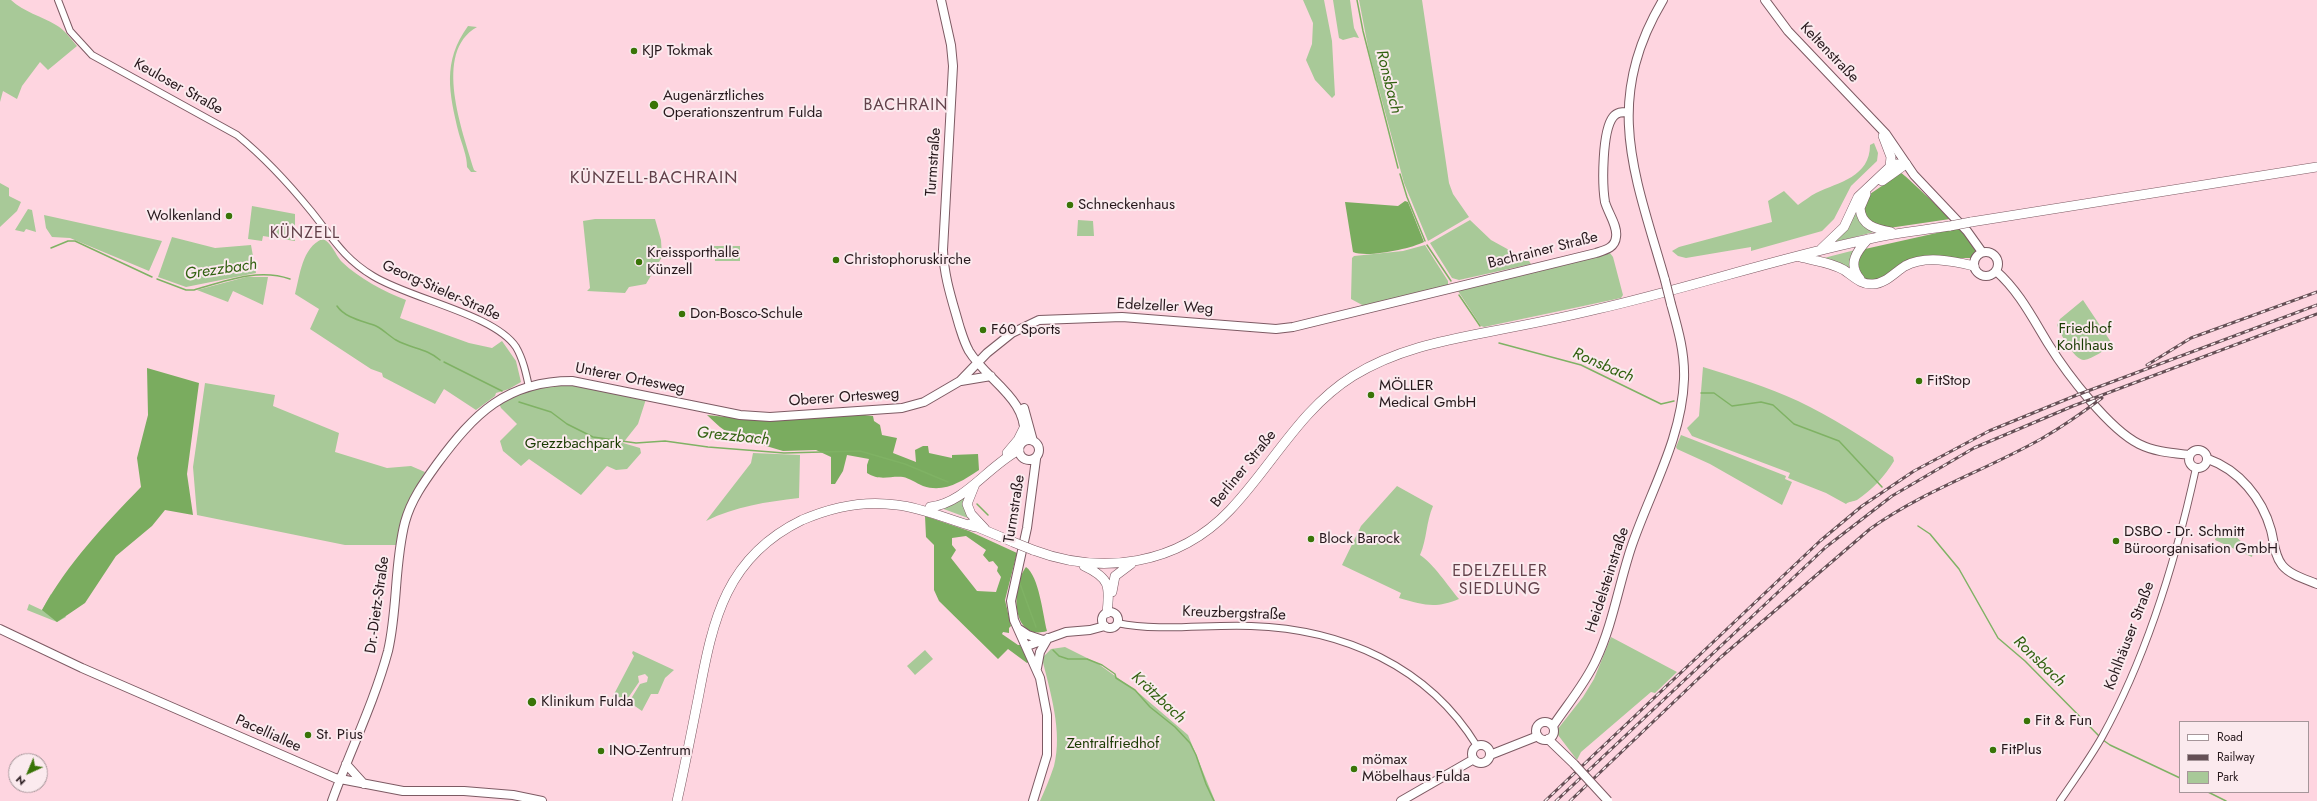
<!DOCTYPE html>
<meta charset="utf-8">
<style>
body{margin:0}
#map{position:relative;width:2317px;height:801px;overflow:hidden;background:#fed5e0;font-family:Jost,sans-serif}
canvas{display:block}
.legend{position:absolute;left:2179px;top:721px;width:130px;height:72px;box-sizing:border-box;background:#fbeaee;border:1px solid #a6969a;margin:0;padding:5px 7px;list-style:none;font-size:12px;color:#26181c}
.legend li{display:flex;align-items:center;gap:8px;height:20px}
.legend b{width:20px;border:1px solid #a6969a}
.north{position:absolute;left:8px;top:753px;width:40px;height:40px;box-sizing:border-box;background:#fbeaee;border:1px solid #a6969a;border-radius:50%;rotate:224deg;font-size:11px;font-weight:700;line-height:16px;text-align:center;color:#26181c}
.north::after{content:'';display:block;margin:auto;width:14px;height:18px;background:#397407;clip-path:polygon(50% 0,100% 100%,50% 72%,0 100%)}
</style>
<div id="map">
<canvas width="2317" height="801"></canvas>
<ul class="legend">
<li><b style="height:5px;background:#fff"></b>Road</li>
<li><b style="height:5px;background:#654f55"></b>Railway</li>
<li><b style="height:11px;background:#a8c998"></b>Park</li>
</ul>
<div class="north">N</div>
</div>
<script>
const ctx = document.querySelector('canvas').getContext('2d');
ctx.lineJoin = 'round';
function fillPath(path, color) { ctx.fillStyle = color; ctx.fill(path, 'evenodd'); }
function trace(path, color, width, dash) { ctx.strokeStyle = color; ctx.lineWidth = width; ctx.lineCap = dash ? 'butt' : 'round'; ctx.setLineDash(dash || []); ctx.stroke(path); }
function write(font, color, halo, rows, align = 'center') {
  ctx.font = font + ' Jost,sans-serif'; ctx.lineWidth = 4; ctx.setLineDash([]); ctx.textBaseline = 'middle'; ctx.strokeStyle = halo; ctx.fillStyle = color; for (const [text, x, y, turn = 0] of rows) {
    ctx.save(); ctx.translate(x, y); ctx.rotate((+turn || 0) * Math.PI / 180); ctx.textAlign = isNaN(turn) ? turn : align; if (halo) ctx.strokeText(text, 0, 0); ctx.fillText(text, 0, 0); ctx.restore();
  }
}
fillPath(new Path2D(`
 M 0,0 L 11,0 C 24,12 41,16 56,25 C 65,30 70,38 77,46 L 48,70 L 40,62 L 22,86 L 17,99 L 3,91 L 0,102 Z
 M 1303,0 L 1324,0 L 1332,41 L 1335,95 L 1332,98 L 1315,80 L 1306,60 L 1312,44 L 1313,23 Z
 M 1333,0 L 1350,0 L 1354,28 L 1359,38 L 1354,37 L 1343,40 L 1339,38 Z
 M 1359,0 L 1422,0 L 1449,183 L 1453,194 L 1469,217 L 1428,241 L 1404,183 L 1369,52 Z
 M 468,26 L 477,27 C 432,52 463,132 474,170 L 477,172 L 471,172 L 467,167 C 467,155 462,145 459,134 C 449,93 442,62 468,26 Z
 M 1874,143 L 1878,153 L 1877,161 L 1851,186 L 1834,219 L 1822,231 L 1751,251 L 1751,247 L 1686,258 L 1678,256 L 1672,251 L 1679,247 L 1772,222 L 1768,201 L 1784,191 L 1798,205 C 1804,201 1810,196 1816,193 C 1839,182 1870,177 1870,145 Z
 M 0,183 L 9,188 L 9,196 L 21,202 L 17,211 L 0,227 Z
 M 1856,205 L 1878,231 L 1831,243 Z
 M 252,206 L 295,214 L 295,241 L 263,236 L 262,241 L 248,239 Z
 M 28,209 L 32,210 L 36,232 L 26,229 L 24,232 L 15,230 Z
 M 44,215 L 162,241 L 149,271 L 70,238 L 52,237 L 46,228 Z
 M 595,219 L 655,219 L 661,240 L 662,257 L 646,284 L 629,287 L 625,293 L 587,291 L 590,288 L 583,221 Z
 M 1078,220 L 1093,221 L 1094,236 L 1077,236 Z
 M 1470,220 L 1491,240 L 1529,261 L 1531,264 L 1459,280 L 1452,278 L 1430,243 Z
 M 172,237 L 215,248 L 251,245 L 256,273 L 186,287 L 158,277 Z
 M 322,239 C 331,241 336,256 342,262 C 360,279 383,291 406,300 L 400,318 L 469,343 L 492,348 L 502,341 L 516,361 L 521,382 L 509,389 L 496,393 L 495,396 L 476,410 L 444,389 L 435,404 L 383,377 L 382,373 L 371,369 L 310,329 L 319,309 L 295,294 C 300,275 302,248 322,239 Z
 M 1425,245 L 1448,281 L 1448,285 L 1366,307 L 1351,299 L 1352,258 L 1354,256 L 1403,251 Z
 M 714,246 L 740,246 L 740,261 L 715,261 Z
 M 1855,250 L 1852,272 L 1820,259 Z
 M 1610,253 L 1613,257 L 1623,295 L 1621,298 L 1484,327 L 1481,326 L 1458,291 Z
 M 246,277 L 268,277 L 263,305 L 233,291 L 228,302 L 197,290 Z
 M 2083,300 L 2113,345 C 2105,349 2093,359 2084,360 C 2074,360 2060,333 2057,325 L 2060,319 Z
 M 1703,367 C 1735,377 1768,387 1798,401 C 1832,417 1862,437 1893,457 L 1894,461 C 1885,476 1872,490 1857,500 C 1853,502 1849,501 1846,504 L 1826,493 L 1788,478 L 1790,473 L 1692,436 L 1687,428 L 1699,416 Z
 M 558,381 L 647,396 L 638,424 L 623,443 L 640,448 L 641,453 L 627,469 L 616,470 L 607,466 L 581,495 L 529,459 L 521,466 L 503,451 L 500,441 L 517,424 L 501,408 L 498,401 Z
 M 205,383 L 275,395 L 273,406 L 339,433 L 335,452 L 387,468 L 411,466 L 425,472 C 411,496 401,518 396,545 L 345,545 L 197,515 L 193,467 Z
 M 1681,435 L 1786,476 L 1785,479 L 1792,482 L 1782,505 L 1710,464 L 1677,449 L 1676,447 Z
 M 753,453 L 800,455 L 799,498 C 766,502 736,506 706,521 L 751,463 Z
 M 1397,486 L 1433,506 C 1426,522 1427,539 1420,555 C 1433,563 1448,586 1459,599 C 1435,609 1424,605 1399,598 L 1401,593 L 1342,565 L 1361,526 Z
 M 968,491 L 968,518 L 941,508 Z
 M 2226,532 L 2233,534 L 2253,552 L 2252,557 L 2215,540 L 2217,534 L 2224,535 Z
 M 51,594 L 66,617 L 57,622 L 27,610 L 29,604 L 42,610 Z
 M 1611,637 L 1677,672 L 1655,693 L 1651,692 L 1581,752 L 1577,760 L 1558,735 L 1557,730 L 1583,697 L 1594,679 Z
 M 1065,647 L 1097,663 L 1140,694 L 1188,735 L 1215,801 L 1040,801 C 1045,790 1050,778 1054,766 C 1063,731 1050,692 1042,658 L 1051,649 Z
 M 925,650 L 933,659 L 915,675 L 907,666 Z
 M 633,651 L 674,670 L 665,678 L 658,694 L 651,694 L 642,711 L 629,702 L 640,684 L 647,682 L 648,677 L 645,674 L 638,676 L 639,682 L 626,701 L 615,695 L 612,698 L 634,656 L 632,653 Z`), '#a8c998');
fillPath(new Path2D(`
 M 1901,173 C 1904,174 1945,213 1950,219 L 1889,228 L 1873,224 L 1862,211 L 1870,194 Z
 M 1405,201 L 1408,202 L 1424,242 C 1410,249 1367,258 1353,252 L 1345,202 L 1398,206 Z
 M 1959,228 L 1976,250 L 1975,255 L 1972,258 L 1936,258 L 1878,279 L 1866,280 L 1862,277 L 1856,258 L 1865,249 Z
 M 147,368 L 199,383 L 187,474 L 193,515 L 165,510 L 152,526 L 116,556 L 85,603 L 57,622 L 42,610 C 68,563 104,525 141,487 L 137,458 L 148,415 Z
 M 707,415 C 761,422 810,418 864,415 L 873,416 L 874,421 L 880,425 L 882,435 L 897,438 L 893,453 L 916,462 L 915,450 L 923,446 L 928,446 L 929,453 L 952,458 L 952,455 L 978,454 L 979,470 C 961,482 944,493 923,486 C 916,483 909,478 903,477 C 889,476 879,481 867,473 L 867,465 L 869,459 L 847,455 L 843,471 L 835,484 L 831,484 L 831,457 L 816,450 L 783,451 L 756,443 L 752,437 L 741,432 C 727,437 717,424 707,415 Z
 M 925,516 L 969,531 L 1017,553 L 1005,600 L 1011,626 L 1009,628 L 1009,633 L 1003,632 L 1002,634 L 1018,645 L 1020,645 L 1029,662 L 1027,663 L 1008,649 L 998,659 L 939,601 L 934,590 L 934,545 L 926,537 ZM 966,536 L 986,550 L 983,555 L 989,562 L 993,561 L 998,567 L 997,571 L 1001,577 L 996,592 L 977,591 L 951,558 L 956,550 L 952,545 L 952,538 Z
 M 1026,567 C 1039,576 1043,615 1047,631 C 1011,642 1011,587 1026,567 Z`), '#7aac5f');
trace(new Path2D(`
 M 1357,0 L 1363,31 L 1398,168
 M 1400,174 L 1407,197 L 1425,241
 M 1427,245 L 1451,281
 M 51,248 L 68,241 L 75,241 L 152,277
 M 157,279 L 186,290 L 194,290 C 225,281 258,268 290,279
 M 1459,295 L 1480,326
 M 337,306 C 345,318 363,321 376,326 C 384,330 389,336 396,340 C 412,349 426,348 440,360
 M 1499,343 L 1581,365 L 1661,404 L 1674,401
 M 444,362 L 502,391
 M 1701,393 L 1714,393 L 1732,406 L 1761,402 L 1773,405 L 1794,424 L 1839,441 L 1882,487
 M 519,402 L 551,412 L 567,424 L 593,437 L 636,443 L 665,441 L 708,447 L 784,453 L 860,451 L 905,464 L 948,482
 M 977,504 L 988,515
 M 1918,526 L 1930,534 L 1959,569 L 1998,638 L 2025,661 L 2100,737
 M 1019,581 L 1036,627
 M 1053,650 L 1059,656 L 1068,659 L 1087,659 L 1102,665 L 1115,674 L 1116,678 L 1135,690 L 1150,707 L 1175,727 L 1190,743 L 1196,755 L 1206,784 L 1214,801
 M 2103,740 L 2110,745 L 2180,778
 M 2208,792 L 2226,801`), '#7fb264', 1.5);
const minor = new Path2D(`
 M 58,0 L 70,31 L 92,55 L 237,135 C 264,157 289,184 311,211 C 332,237 343,258 373,276 C 410,299 494,314 516,347 C 523,359 526,373 529,387
 M 1117,623 C 1161,632 1207,624 1251,626 C 1343,629 1428,666 1477,746
 M 2060,801 C 2074,780 2089,760 2102,737 C 2148,654 2176,560 2196,468`);
const major = new Path2D(`
 M 941,0 L 951,45 L 953,66 L 943,250 C 944,277 952,300 959,325 C 962,334 964,342 969,351 C 987,381 1030,399 1024,441
 M 1663,0 C 1602,102 1635,175 1665,280
 M 1765,0 L 1788,31 L 1886,134 L 1914,175 L 1967,231 L 1982,252
 M1974 264a12 12 0 1 1 24 0a12 12 0 1 1-24 0Z
 M 1996,271 C 2019,291 2033,319 2049,345 C 2067,374 2109,429 2139,444 C 2155,452 2172,453 2190,455
 M 961,381 L 991,376
 M 1024,408 L 1033,441
 M1019 450a10 10 0 1 1 20 0a10 10 0 1 1-20 0Z
 M2189 459a9 9 0 1 1 18 0a9 9 0 1 1-18 0Z
 M 2208,459 C 2239,470 2262,498 2271,530 C 2274,541 2274,555 2282,565 C 2290,575 2305,579 2317,584
 M1102 620a8 8 0 1 1 16 0a8 8 0 1 1-16 0Z
 M 0,629 L 82,668 L 335,778 L 403,791 L 464,791 L 513,795 L 542,801
 M 1019,629 L 1028,635 L 1043,640
 M 1027,646 L 1066,632 L 1090,630 L 1105,626
 M 1037,668 L 1040,652 L 1048,638
 M1536 731a9 9 0 1 1 18 0a9 9 0 1 1-18 0Z
 M 1553,726 C 1567,705 1585,684 1596,660 C 1613,624 1619,583 1632,545 C 1651,490 1682,438 1684,379 C 1685,353 1678,329 1671,304
 M 1548,739 L 1574,764
 M1472 754a9 9 0 1 1 18 0a9 9 0 1 1-18 0Z
 M 1490,755 L 1538,736
 M 346,764 L 364,784
 M 332,801 C 350,751 374,703 388,651 C 398,608 394,564 405,522 C 411,500 424,482 437,464 C 474,414 506,381 572,381 L 740,415 L 770,417 L 902,408 L 924,402 L 960,381 L 987,353 L 1012,333 L 1039,320 L 1122,317 L 1276,329 L 1293,327 L 1596,253 C 1605,250 1615,248 1616,237 C 1618,226 1608,213 1605,202 C 1602,184 1602,131 1613,117 C 1617,112 1622,112 1627,112
 M 1033,801 L 1047,755 L 1047,715 L 1040,678 L 1014,620 L 1011,601 L 1027,528 L 1036,459
 M 1401,801 L 1474,759`);
const highway = new Path2D(`
 M 1883,136 L 1891,157 L 1890,167
 M 1882,181 L 1906,164
 M 1866,194 L 1860,208 C 1861,226 1876,229 1891,232
 M 1971,222 L 2317,167
 M 1821,249 L 1844,227 L 1858,197 L 1893,164 L 1906,164
 M 1800,257 C 1815,261 1830,262 1844,270 C 1853,276 1861,285 1873,284 C 1885,284 1895,272 1905,266 C 1925,255 1953,261 1974,266
 M 1860,279 C 1847,264 1857,251 1868,239
 M 1007,453 L 1018,440 L 1024,428
 M 975,484 L 967,504 L 971,514 L 985,529
 M 930,507 C 965,503 988,466 1019,450
 M 970,524 L 1013,542
 M 1033,550 C 1102,576 1178,565 1230,510 C 1272,466 1300,409 1353,376 C 1395,350 1441,341 1488,332 C 1525,325 1561,318 1598,309 C 1689,288 1778,258 1869,239 C 1896,233 1923,230 1950,226
 M 1084,566 C 1110,578 1110,586 1107,613
 M 1112,592 L 1115,576 L 1131,564
 M 677,801 C 685,766 692,729 699,694 C 713,619 726,557 802,520 C 832,507 864,500 897,505 C 924,508 949,520 975,527`);
trace(minor, '#7d5a63', 8);
trace(major, '#7d5a63', 10);
trace(highway, '#7d5a63', 10);
trace(minor, '#fff', 6);
trace(major, '#fff', 8);
trace(highway, '#fff', 9);
const rail = new Path2D(`
 M 2147,365 L 2191,338 L 2317,292
 M 1545,801 L 1820,541 L 1862,506 L 1914,471 L 1989,431 L 2077,395 L 2317,305
 M 1556,801 L 1826,547 L 1892,496 L 1974,448 L 2073,406 L 2317,314
 M 1570,801 L 1721,657 L 1870,529 C 1923,491 1984,471 2041,439 C 2062,427 2082,413 2102,398`);
trace(rail, '#654f55', 3);
trace(rail, '#fbeaee', 1.5, [4.5]);
const majorBridge = new Path2D(`
 M 1665,280 L 1671,304
 M 1574,764 L 1608,801`);
const highwayBridge = new Path2D(`
 M 1950,226 L 1971,222
 M 1013,542 L 1033,550`);
trace(majorBridge, '#7d5a63', 10, []);
trace(highwayBridge, '#7d5a63', 10, []);
trace(majorBridge, '#fff', 8);
trace(highwayBridge, '#fff', 9);
for (const [x, y, r, color] of [
 [634,51,4,"#397407"],
 [654,105,5,"#397407"],
 [1070,205,4,"#397407"],
 [229,216,4,"#397407"],
 [836,260,4,"#397407"],
 [639,262,4,"#397407"],
 [682,314,4,"#397407"],
 [983,330,4,"#397407"],
 [1919,381,4,"#397407"],
 [1371,395,4,"#397407"],
 [1311,539,4,"#397407"],
 [2116,541,4,"#397407"],
 [532,702,5,"#397407"],
 [2027,721,4,"#397407"],
 [308,735,4,"#397407"],
 [1993,750,4,"#397407"],
 [601,751,4,"#397407"],
 [1354,769,4,"#397407"]
]) { const dot = new Path2D(); dot.arc(x, y, r, 0, 2 * Math.PI); ctx.fillStyle = color; ctx.fill(dot); trace(dot, '#fbeaee', 1.5); }
write('15px', '#26181c', '#fbeaee', [
 ["KJP Tokmak",642,51],
 ["Augenärztliches",663,96],
 ["Operationszentrum Fulda",663,113],
 ["Schneckenhaus",1078,205],
 ["Wolkenland",221,216,"right"],
 ["Kreissporthalle",647,253],
 ["Künzell",647,270],
 ["Christophoruskirche",844,260],
 ["Don-Bosco-Schule",690,314],
 ["F60 Sports",991,330],
 ["FitStop",1927,381],
 ["MÖLLER",1379,386],
 ["Medical GmbH",1379,403],
 ["DSBO - Dr. Schmitt",2124,532],
 ["Büroorganisation GmbH",2124,549],
 ["Block Barock",1319,539],
 ["Klinikum Fulda",541,702],
 ["Fit & Fun",2035,721],
 ["St. Pius",316,735],
 ["FitPlus",2001,750],
 ["INO-Zentrum",609,751],
 ["mömax",1362,760],
 ["Möbelhaus Fulda",1362,777]
], 'left');
write('15px', '#26181c', '#fbeaee', [
 ["Keltenstraße",1829,53,46],
 ["Keuloser Straße",178,87,29],
 ["Turmstraße",934,162,-86],
 ["Bachrainer Straße",1543,251,-14],
 ["Georg-Stieler-Straße",441,291,24],
 ["Edelzeller Weg",1165,307,3],
 ["Unterer Ortesweg",630,379,11],
 ["Oberer Ortesweg",844,398,-4],
 ["Berliner Straße",1244,469,-51],
 ["Turmstraße",1015,509,-81],
 ["Heidelsteinstraße",1608,580,-72],
 ["Dr.-Dietz-Straße",378,605,-82],
 ["Kreuzbergstraße",1234,614,2],
 ["Kohlhäuser Straße",2130,636,-69],
 ["Pacelliallee",268,734,24]
]);
write('15px', '#193a01', '#fbeaee', [
 ["Friedhof",2085,329],
 ["Kohlhaus",2085,346],
 ["Grezzbachpark",573,444],
 ["Zentralfriedhof",1113,744]
]);
write('italic 16px', '#326211', '#fbeaee', [
 ["Ronsbach",1388,82,76],
 ["Grezzbach",221,270,-8],
 ["Ronsbach",1603,366,23],
 ["Grezzbach",733,437,6],
 ["Ronsbach",2039,662,44],
 ["Krätzbach",1158,698,43]
]);
ctx.letterSpacing = '1px';
write('16px', '#62414a', '#fbeaee', [
 ["BACHRAIN",906,106],
 ["KÜNZELL",305,234],
 ["EDELZELLER",1500,572],
 ["SIEDLUNG",1500,590]
]);
ctx.letterSpacing = '0px';
ctx.letterSpacing = '1px';
write('17px', '#62414a', '#fbeaee', [
 ["KÜNZELL-BACHRAIN",654,179]
]);
ctx.letterSpacing = '0px';
</script>
